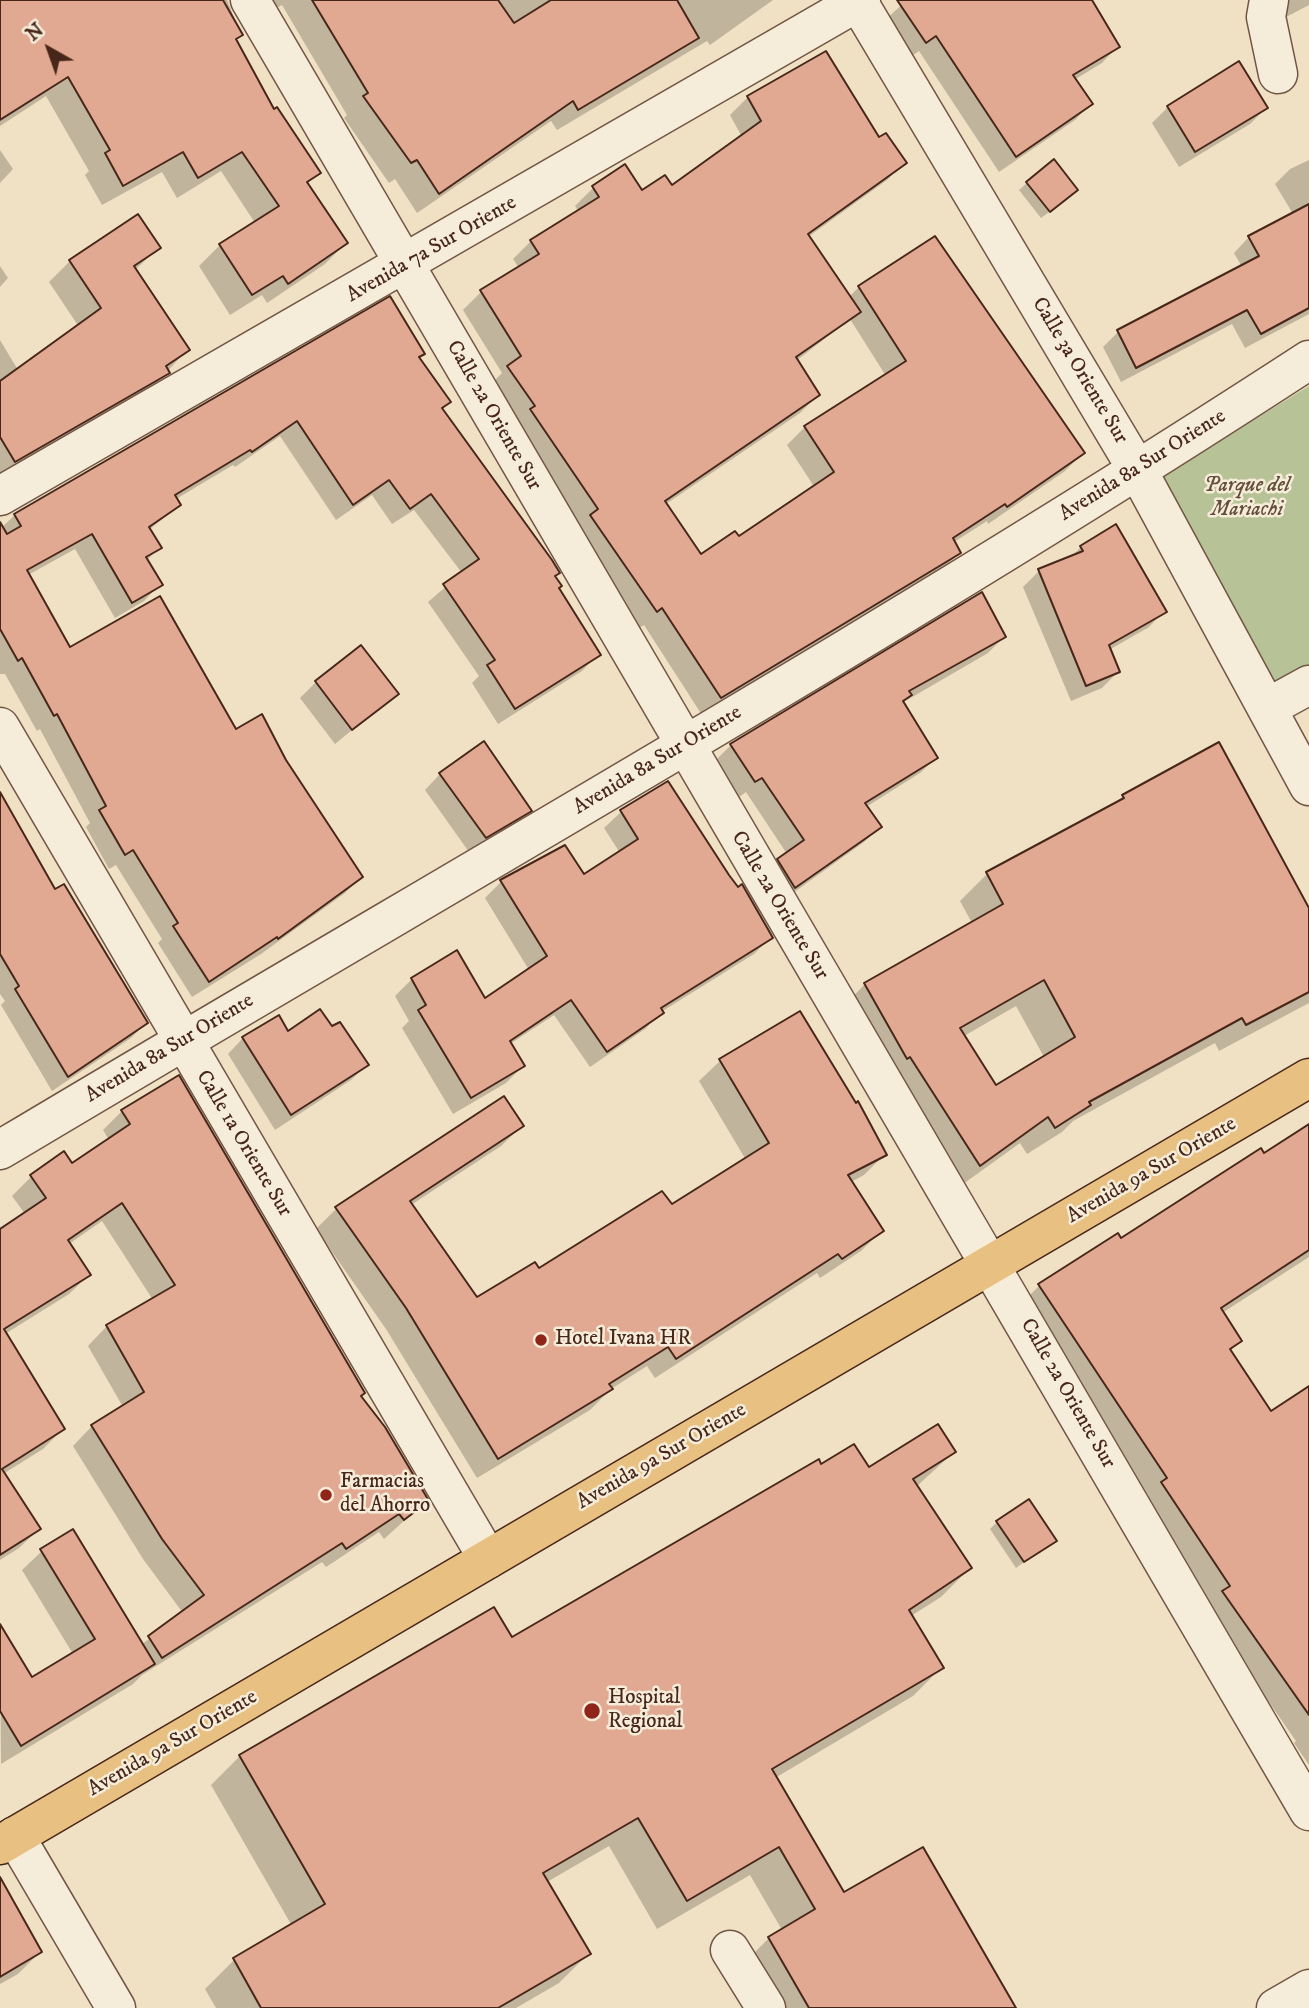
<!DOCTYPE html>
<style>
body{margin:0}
#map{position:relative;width:1309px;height:2008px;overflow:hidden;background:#f0e1c5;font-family:"IM FELL DW Pica",serif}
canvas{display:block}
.north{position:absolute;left:14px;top:14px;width:70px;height:70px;-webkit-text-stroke:5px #f5ecd9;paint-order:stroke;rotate:320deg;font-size:19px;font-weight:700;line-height:28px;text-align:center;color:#48271a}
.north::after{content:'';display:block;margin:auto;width:24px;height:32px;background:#48271a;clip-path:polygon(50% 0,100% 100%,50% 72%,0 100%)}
</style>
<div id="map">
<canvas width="1309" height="2008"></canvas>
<div class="north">N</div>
</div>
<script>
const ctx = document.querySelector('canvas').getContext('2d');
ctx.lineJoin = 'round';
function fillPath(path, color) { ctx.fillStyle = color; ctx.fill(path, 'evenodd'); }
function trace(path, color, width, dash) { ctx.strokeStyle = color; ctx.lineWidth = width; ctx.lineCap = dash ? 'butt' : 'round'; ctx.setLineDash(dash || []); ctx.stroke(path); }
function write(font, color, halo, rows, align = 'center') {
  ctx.font = font + ' "IM FELL DW Pica",serif'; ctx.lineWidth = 5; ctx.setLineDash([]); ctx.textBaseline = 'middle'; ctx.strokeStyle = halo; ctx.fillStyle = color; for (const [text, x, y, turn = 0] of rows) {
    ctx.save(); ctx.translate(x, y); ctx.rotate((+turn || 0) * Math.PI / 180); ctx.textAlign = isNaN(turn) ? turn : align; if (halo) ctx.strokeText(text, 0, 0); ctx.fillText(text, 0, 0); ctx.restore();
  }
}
fillPath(new Path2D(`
 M 1309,386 L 1309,675 L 1276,696 L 1162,476 Z`), '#b7c396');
fillPath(new Path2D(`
 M 0,0 L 227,0 L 241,35 L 235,41 L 274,112 L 318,173 L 307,184 L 346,243 L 325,264 L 267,303 L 262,295 L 230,315 L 199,266 L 220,245 L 255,223 L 221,171 L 177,198 L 162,172 L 102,205 L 85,175 L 89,171 L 46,96 L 0,126 Z
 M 234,0 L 773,0 L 710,45 L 707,41 L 557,130 L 551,121 L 417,213 L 395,179 L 389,183 L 344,118 L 347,115 L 282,5 L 255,21 Z
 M 907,0 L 1090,0 L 1118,46 L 1102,63 L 1074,80 L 1091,103 L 1075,120 L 999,172 L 919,51 L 909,58 L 884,21 Z
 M 1276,0 L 1309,0 L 1309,5 L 1275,23 Z
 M 748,97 L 879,140 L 905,162 L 887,180 L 808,237 L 849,297 L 859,287 L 1083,453 L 1065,471 L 988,524 L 987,521 L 954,542 L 959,553 L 941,571 L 702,715 L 644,625 L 639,628 L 490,385 L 502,373 L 463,310 L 481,292 L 519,268 L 513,259 L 531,241 L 579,212 L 575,206 L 593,188 L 624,167 L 641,192 L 671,187 L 742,137 L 730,115 ZM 850,319 L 886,376 L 805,427 L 787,445 L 815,488 L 738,539 L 701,556 L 666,504 L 800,413 L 818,395 L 796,361 Z
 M 1168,107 L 1266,108 L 1250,124 L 1179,167 L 1152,123 Z
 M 0,150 L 13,169 L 0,183 Z
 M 1309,160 L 1309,314 L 1245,348 L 1232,324 L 1121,382 L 1103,347 L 1118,332 L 1242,267 L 1234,253 L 1249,237 L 1293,214 L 1275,184 L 1290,169 Z
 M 1027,183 L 1068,198 L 1041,218 L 1019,190 Z
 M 159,247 L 135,270 L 188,349 L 147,393 L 0,478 L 0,340 L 18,370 L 79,327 L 49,282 L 70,261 Z
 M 0,266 L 8,278 L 0,287 Z
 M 423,353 L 418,358 L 449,402 L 441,409 L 553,577 L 557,589 L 598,654 L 582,671 L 498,724 L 472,683 L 479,676 L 428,602 L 462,573 L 414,510 L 392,524 L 372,495 L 336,520 L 280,436 L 235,467 L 233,465 L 176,499 L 179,505 L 149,530 L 159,548 L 146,561 L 160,584 L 144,601 L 115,618 L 75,549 L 28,575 L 70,649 L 236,732 L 285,760 L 361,877 L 345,893 L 261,954 L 192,997 L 158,943 L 162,939 L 116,865 L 109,869 L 86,827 L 90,823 L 40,729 L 37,731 L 5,674 L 0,674 L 0,529 L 15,515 Z
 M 1081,547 L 1164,611 L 1149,627 L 1109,650 L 1118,672 L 1102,688 L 1071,701 L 1023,587 L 1039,571 L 1069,559 Z
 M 1004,637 L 988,653 L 902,703 L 936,758 L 920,773 L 866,807 L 880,827 L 864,842 L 779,903 L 763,876 L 787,854 L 746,792 L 739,797 L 715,761 L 731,745 Z
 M 316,682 L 396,694 L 335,744 L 300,698 Z
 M 440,774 L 529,810 L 514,826 L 469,852 L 425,790 Z
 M 1123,796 L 1309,912 L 1309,1003 L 1219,1051 L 1215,1043 L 1073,1121 L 1062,1132 L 1027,1154 L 1020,1143 L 952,1192 L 838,1012 L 865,984 L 972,923 L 960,901 L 987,874 L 1113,806 ZM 1016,1006 L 1044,1057 L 996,1087 L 964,1036 Z
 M 0,798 L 55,892 L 146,1023 L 131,1038 L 52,1091 L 1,1005 L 5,1001 L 0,994 Z
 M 621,812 L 771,937 L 754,954 L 661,1012 L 645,1029 L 590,1067 L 554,1015 L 510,1044 L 523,1066 L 506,1083 L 453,1114 L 402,1028 L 409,1021 L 395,996 L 412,979 L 485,1001 L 529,970 L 485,898 L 502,881 L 584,877 L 620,853 L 604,828 Z
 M 800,1013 L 885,1154 L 864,1175 L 851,1182 L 882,1230 L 861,1251 L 820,1278 L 817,1273 L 655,1378 L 647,1366 L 611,1389 L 590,1410 L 477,1478 L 386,1329 L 316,1229 L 336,1209 L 522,1126 L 501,1146 L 411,1205 L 476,1299 L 671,1207 L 746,1160 L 699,1081 L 720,1061 Z
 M 332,1028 L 367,1065 L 351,1080 L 275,1130 L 228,1054 L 243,1038 Z
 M 122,1111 L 359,1397 L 426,1501 L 384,1539 L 379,1532 L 326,1567 L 322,1562 L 142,1675 L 133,1684 L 1,1764 L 0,1628 L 31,1680 L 73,1654 L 22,1570 L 42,1551 L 141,1645 L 183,1613 L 143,1559 L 73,1446 L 92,1426 L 123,1407 L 88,1346 L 107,1326 L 153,1300 L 102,1221 L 69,1244 L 89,1275 L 69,1294 L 5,1334 L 63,1429 L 43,1449 L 3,1474 L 39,1529 L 19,1548 L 0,1560 L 0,1231 L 25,1214 L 12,1196 L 32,1176 L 71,1165 L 109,1140 L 103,1130 Z
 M 1309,1126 L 1309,1257 L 1222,1313 L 1240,1341 L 1230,1351 L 1270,1413 L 1309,1395 L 1309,1765 L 1294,1743 L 1296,1741 L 1205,1610 L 1211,1604 L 1144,1501 L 1149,1497 L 1021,1304 L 1040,1285 Z
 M 954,1452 L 916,1487 L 970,1568 L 941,1597 L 911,1616 L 942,1667 L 913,1696 L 775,1778 L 844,1895 L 1014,2008 L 764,2008 L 740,1967 L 769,1938 L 782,1930 L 750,1875 L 657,1929 L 609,1846 L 547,1882 L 588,1954 L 559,1983 L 516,2008 L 216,2008 L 205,1989 L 234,1960 L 292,1926 L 211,1785 L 240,1756 L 512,1640 L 821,1467 L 868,1470 Z
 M 997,1522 L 1054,1540 L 1016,1568 L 990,1529 Z
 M 0,1908 L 40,1952 L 18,1974 L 0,1984 Z`), '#0003');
const building = new Path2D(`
 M 0,0 L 223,0 L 243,35 L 236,39 L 274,109 L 277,107 L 321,173 L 307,182 L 348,243 L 288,284 L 283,276 L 252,295 L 219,244 L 279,206 L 242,152 L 198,178 L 183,152 L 123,186 L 105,153 L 110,150 L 68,77 L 0,120 Z
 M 312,0 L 498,0 L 514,23 L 551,0 L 677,0 L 699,38 L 578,110 L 573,101 L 439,194 L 417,160 L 411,163 L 363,96 L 368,93 Z
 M 897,0 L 1092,0 L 1120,47 L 1073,75 L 1093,104 L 1016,157 L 936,36 L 926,43 Z
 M 826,51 L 879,137 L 886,133 L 907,163 L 808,234 L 861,312 L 796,357 L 820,395 L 665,501 L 701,554 L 735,531 L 739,536 L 834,472 L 804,426 L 906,361 L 858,286 L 935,236 L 1085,453 L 1007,507 L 1005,504 L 953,538 L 961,553 L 721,698 L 662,608 L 657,612 L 590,515 L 598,509 L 530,409 L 535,406 L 507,366 L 521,356 L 480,290 L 539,254 L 530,240 L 599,197 L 592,186 L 625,164 L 642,190 L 665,175 L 672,185 L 761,121 L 747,96 Z
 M 1239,61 L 1268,108 L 1195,152 L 1167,106 Z
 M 1054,159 L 1078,190 L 1050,212 L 1026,182 Z
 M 1309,204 L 1309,308 L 1261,334 L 1247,310 L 1136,368 L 1117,330 L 1259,256 L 1248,236 Z
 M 138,214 L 161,248 L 134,266 L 190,350 L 166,366 L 170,373 L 15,462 L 0,437 L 0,381 L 101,308 L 69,260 Z
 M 390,296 L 425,354 L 419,357 L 451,402 L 442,408 L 552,560 L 560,573 L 555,576 L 562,586 L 559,588 L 601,655 L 515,709 L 487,665 L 495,660 L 443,584 L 479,559 L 431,494 L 410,509 L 389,480 L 353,505 L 297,421 L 252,452 L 250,450 L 175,495 L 181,505 L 149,527 L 162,548 L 146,557 L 163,585 L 132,603 L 92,534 L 27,570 L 70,647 L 160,596 L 236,729 L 262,714 L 286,760 L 363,877 L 278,939 L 277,937 L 209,982 L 173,926 L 178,923 L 133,850 L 125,855 L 99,810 L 106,806 L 57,714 L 54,716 L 22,658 L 18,661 L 0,629 L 0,522 L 7,534 L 21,526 L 14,514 Z
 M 1116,524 L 1167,612 L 1109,645 L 1120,672 L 1086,686 L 1038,569 L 1083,551 L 1080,546 Z
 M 982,592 L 1006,637 L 909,691 L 912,695 L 903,701 L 938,758 L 865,803 L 882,827 L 795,888 L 777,859 L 804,840 L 762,778 L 755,782 L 730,744 Z
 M 361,645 L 399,694 L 352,730 L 315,681 Z
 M 484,741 L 532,811 L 486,838 L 439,773 Z
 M 1219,742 L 1309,908 L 1309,992 L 1246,1025 L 1242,1018 L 1089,1102 L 1091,1105 L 1055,1128 L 1048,1117 L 980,1166 L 910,1057 L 907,1059 L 864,983 L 1003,904 L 986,872 L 1124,798 L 1122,795 ZM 1044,980 L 1075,1037 L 996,1085 L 960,1028 Z
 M 668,781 L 729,875 L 738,887 L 742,884 L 773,938 L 661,1008 L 664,1013 L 607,1052 L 571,1000 L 510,1041 L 525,1066 L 471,1098 L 418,1010 L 426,1005 L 411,978 L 457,950 L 485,998 L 547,956 L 500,880 L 565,845 L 584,874 L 638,839 L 620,810 Z
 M 0,792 L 55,889 L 64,884 L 148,1023 L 68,1077 L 15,989 L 19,986 L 0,954 Z
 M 320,1009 L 332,1026 L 340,1022 L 369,1065 L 291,1115 L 242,1037 L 279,1015 L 288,1031 Z
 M 800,1011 L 856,1103 L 858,1101 L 887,1155 L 848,1175 L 884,1231 L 842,1259 L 838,1254 L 676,1359 L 668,1347 L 609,1384 L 613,1389 L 498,1459 L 406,1308 L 335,1207 L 504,1096 L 524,1126 L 410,1201 L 477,1297 L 535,1262 L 539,1268 L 662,1191 L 672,1204 L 769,1143 L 719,1059 Z
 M 179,1075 L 365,1393 L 361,1396 L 385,1427 L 429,1501 L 404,1520 L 399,1514 L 346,1549 L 342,1543 L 162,1658 L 148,1636 L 204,1595 L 162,1539 L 91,1425 L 144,1392 L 106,1325 L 175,1285 L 122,1203 L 68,1240 L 91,1275 L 4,1329 L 65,1429 L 2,1469 L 41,1529 L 0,1555 L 0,1229 L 46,1198 L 30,1175 L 64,1151 L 72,1163 L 130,1124 L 121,1110 Z
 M 1309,1124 L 1309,1250 L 1221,1308 L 1242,1341 L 1230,1349 L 1271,1411 L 1309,1386 L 1309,1715 L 1222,1591 L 1230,1586 L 1161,1482 L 1167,1478 L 1038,1284 L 1118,1233 L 1121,1238 L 1261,1148 L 1264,1153 Z
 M 938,1424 L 956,1452 L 913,1479 L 972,1568 L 909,1610 L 944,1668 L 772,1769 L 844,1892 L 923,1847 L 1016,2008 L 809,2008 L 768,1937 L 815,1909 L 779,1847 L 687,1901 L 638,1818 L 543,1873 L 591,1954 L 498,2008 L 261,2008 L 233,1958 L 325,1904 L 239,1755 L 494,1607 L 512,1637 L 819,1459 L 821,1464 L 854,1444 L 869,1467 Z
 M 1029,1499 L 1057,1541 L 1024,1562 L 996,1521 Z
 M 73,1529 L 155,1664 L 21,1746 L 0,1711 L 0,1624 L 32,1677 L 95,1639 L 40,1549 Z
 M 0,1877 L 42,1952 L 0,1977 Z`);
fillPath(building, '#e1a991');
trace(building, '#48271a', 2);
const minor = new Path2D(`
 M 250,0 L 1309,1811
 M 857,0 L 1138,471 L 1309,786
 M 1269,0 L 1266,17 L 1278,74
 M 0,496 L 861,0
 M 1267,708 L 1309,685
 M 0,727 L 488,1559
 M 0,1150 C 438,888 882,638 1309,360
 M 15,1836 L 116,2008
 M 730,1950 L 766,2008
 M 1276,2008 L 1309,1989`);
const major = new Path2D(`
 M 0,1845 L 1309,1078`);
trace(minor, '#725645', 41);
trace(major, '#48271a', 41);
trace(minor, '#f5ecd9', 38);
trace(major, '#e8c082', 38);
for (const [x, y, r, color] of [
 [541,1340,7,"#8f2418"],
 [326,1495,7,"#8f2418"],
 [592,1711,9,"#8f2418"]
]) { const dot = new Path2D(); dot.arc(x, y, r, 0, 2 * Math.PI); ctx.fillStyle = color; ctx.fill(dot); trace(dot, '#f5ecd9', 2.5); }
write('21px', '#48271a', '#f5ecd9', [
 ["Avenida 7a Sur Oriente",432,250,-30],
 ["Calle 3a Oriente Sur",1079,371,59],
 ["Calle 2a Oriente Sur",493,416,60],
 ["Avenida 8a Sur Oriente",1143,466,-32],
 ["Avenida 8a Sur Oriente",658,761,-31],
 ["Calle 2a Oriente Sur",779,906,59],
 ["Avenida 8a Sur Oriente",170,1049,-31],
 ["Calle 1a Oriente Sur",243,1144,59],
 ["Avenida 9a Sur Oriente",1152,1171,-30],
 ["Calle 2a Oriente Sur",1067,1394,60],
 ["Avenida 9a Sur Oriente",662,1457,-30],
 ["Avenida 9a Sur Oriente",173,1744,-30]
]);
write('italic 21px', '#644e39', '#f5ecd9', [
 ["Parque del",1247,487],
 ["Mariachi",1247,511]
]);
write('21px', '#48271a', '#f5ecd9', [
 ["Hotel Ivana HR",555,1340],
 ["Farmacias",340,1483],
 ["del Ahorro",340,1507],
 ["Hospital",608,1699],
 ["Regional",608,1723]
], 'left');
</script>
